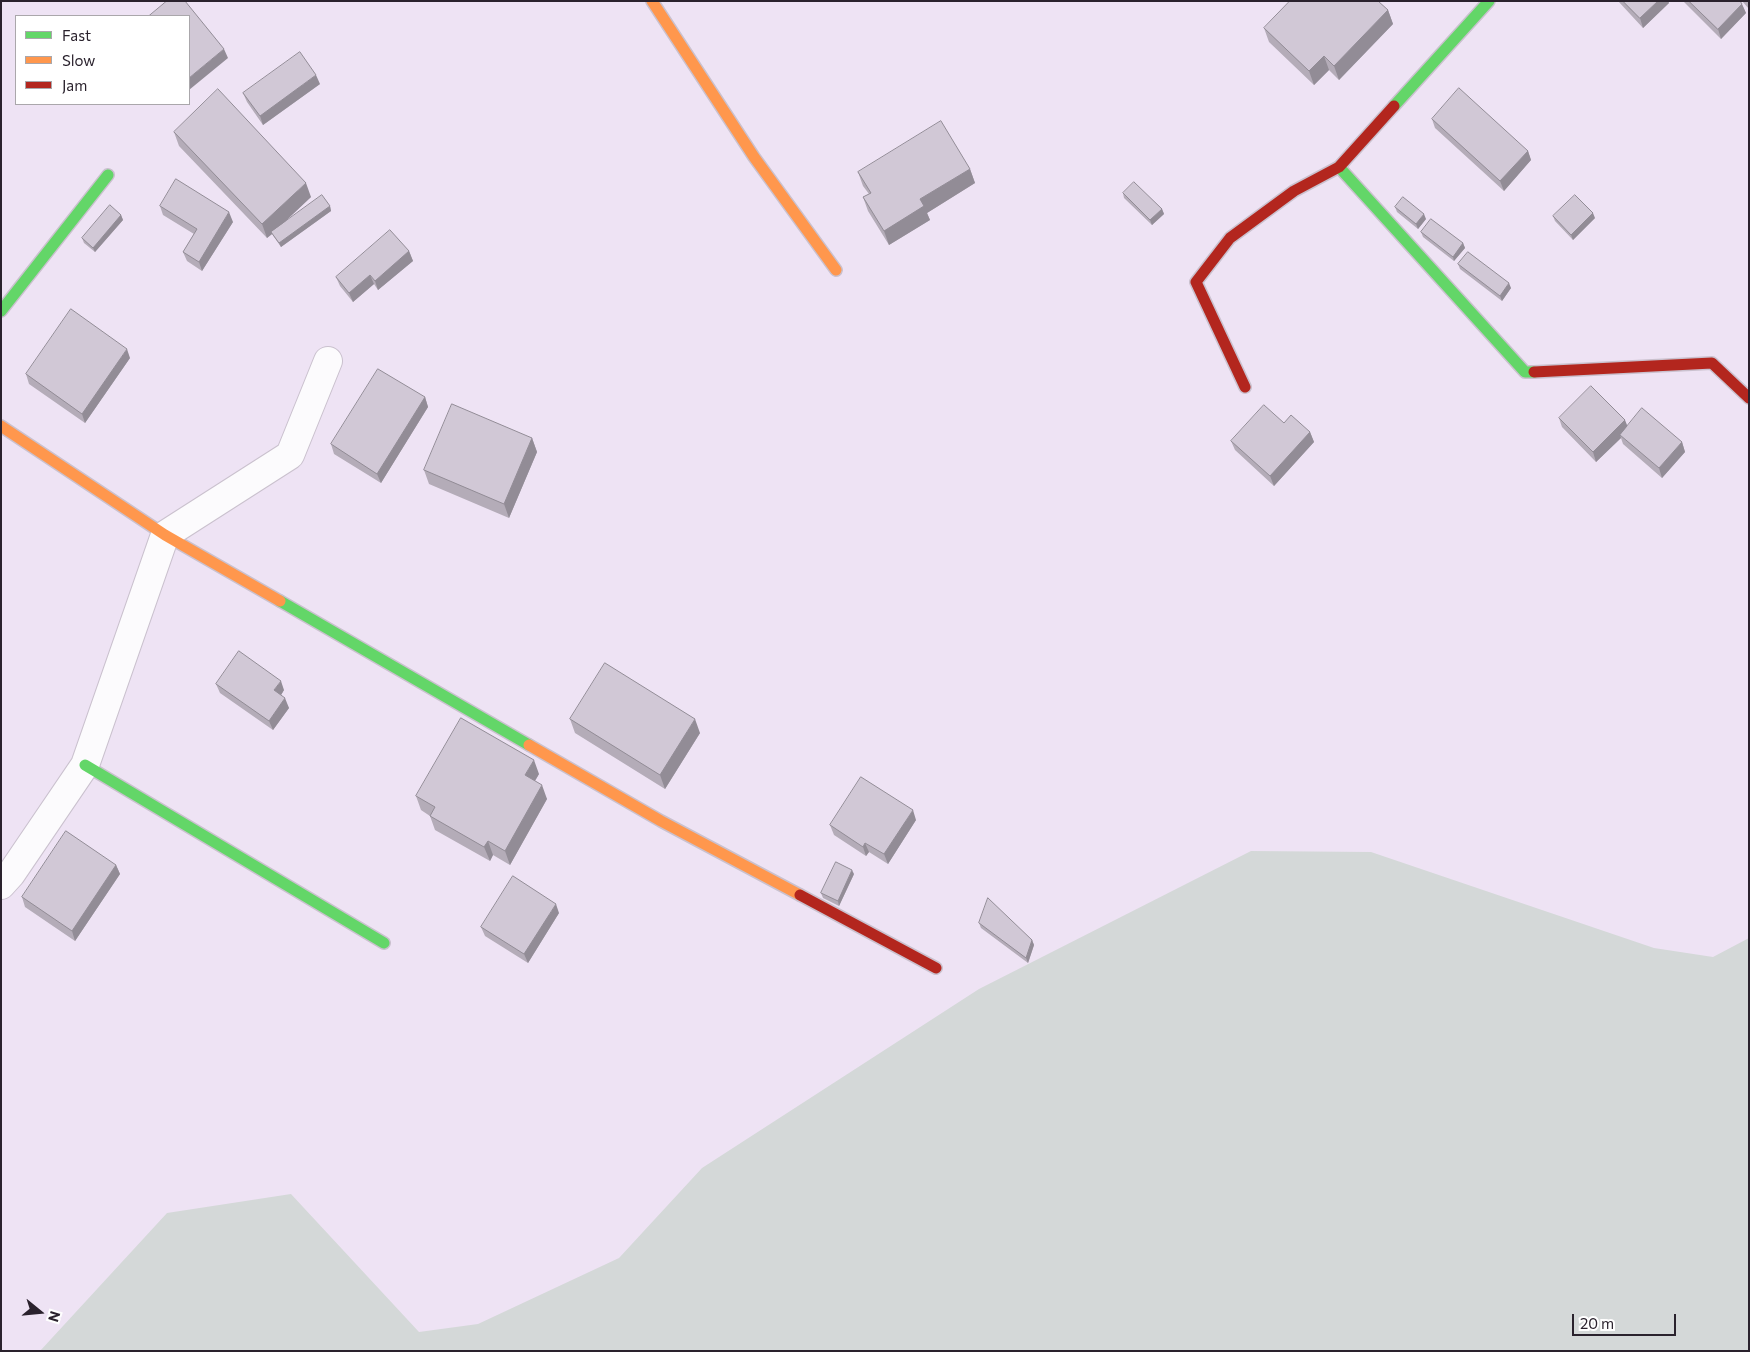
<!DOCTYPE html>
<style>
body{margin:0}
#map{position:relative;width:1750px;height:1352px;overflow:hidden;background:#eee3f4;font-family:Commissioner,sans-serif}
canvas{display:block}
.frame{position:absolute;inset:0;border:2px solid #2a222d;pointer-events:none}
.legend{position:absolute;left:15px;top:15px;width:175px;height:90px;box-sizing:border-box;background:#fff;border:1px solid #aaa7ab;margin:0;padding:6px 9px;list-style:none;font-size:15px;color:#2a222d}
.legend li{display:flex;align-items:center;gap:10px;height:25px}
.legend b{width:25px;border:1px solid #aaa7ab}
.north{position:absolute;left:15px;top:1287px;width:50px;height:50px;-webkit-text-stroke:4px #fff;paint-order:stroke;rotate:107deg;font-size:14px;font-weight:700;line-height:20px;text-align:center;color:#2a222d}
.north::after{content:'';display:block;margin:auto;width:18px;height:22px;background:#2a222d;clip-path:polygon(50% 0,100% 100%,50% 72%,0 100%)}
.scale{position:absolute;left:1572px;top:1314px;width:104px;height:22px;box-sizing:border-box;border:2px solid #2a222d;border-top:0;padding-left:6px;font-size:15px;line-height:18px;white-space:nowrap;color:#2a222d;-webkit-text-stroke:4px #fff;paint-order:stroke}
</style>
<div id="map">
<canvas width="1750" height="1352"></canvas>
<div class="frame"></div>
<ul class="legend">
<li><b style="height:6px;background:#63d668"></b>Fast</li>
<li><b style="height:6px;background:#ff974d"></b>Slow</li>
<li><b style="height:6px;background:#b3261e"></b>Jam</li>
</ul>
<div class="north">N</div>
<div class="scale">20 m</div>
</div>
<script>
const ctx = document.querySelector('canvas').getContext('2d');
ctx.lineJoin = 'round';
function fillPath(path, color) { ctx.fillStyle = color; ctx.fill(path, 'evenodd'); }
function trace(path, color, width, dash) { ctx.strokeStyle = color; ctx.lineWidth = width; ctx.lineCap = dash ? 'butt' : 'round'; ctx.setLineDash(dash || []); ctx.stroke(path); }
fillPath(new Path2D(`
 M 1251,851 L 1371,852 L 1654,948 L 1713,957 L 1749,938 L 1749,1351 L 40,1351 L 167,1213 L 291,1194 L 419,1332 L 478,1324 L 619,1258 L 702,1168 L 979,989 Z`), '#d4d8d8');
const street = new Path2D(`
 M 1,885 L 11,874 L 85,765 L 165,535 L 290,455 L 328,361`);
const fast = new Path2D(`
 M 1394,106 L 1489,1
 M 1339,167 L 1525,372 L 1534,372
 M 1,311 L 108,175
 M 280,601 L 529,745
 M 85,765 L 384,943`);
const slow = new Path2D(`
 M 652,1 L 754,157 L 836,270
 M 1,426 L 165,535 L 280,601
 M 529,745 L 661,821 L 800,895`);
const jam = new Path2D(`
 M 1534,372 L 1712,363 L 1749,398
 M 1245,387 L 1196,282 L 1230,238 L 1294,191 L 1339,167 L 1394,106
 M 800,895 L 936,968`);
trace(street, '#cac1ce', 30);
trace(fast, '#cac1ce', 14);
trace(slow, '#cac1ce', 14);
trace(jam, '#cac1ce', 14);
trace(street, '#fcfbfd', 28);
trace(fast, '#63d668', 11);
trace(slow, '#ff974d', 11);
trace(jam, '#b3261e', 11);
fillPath(new Path2D(`
 M 1618,1 L 1668,1 L 1669,3 L 1643,28 Z
 M 1683,1 L 1740,1 L 1746,13 L 1721,39 Z
 M 1742,1 L 1749,1 L 1749,9 Z
 M 1388,10 L 1393,24 L 1339,80 L 1329,70 L 1314,85 L 1269,42 L 1264,28 Z
 M 320,84 L 263,125 L 247,102 L 243,93 Z
 M 1432,119 L 1528,151 L 1531,160 L 1504,191 L 1435,128 Z
 M 174,132 L 311,197 L 285,221 L 330,206 L 331,211 L 281,247 L 272,234 L 267,238 L 179,146 Z
 M 970,169 L 975,183 L 927,213 L 930,220 L 889,245 L 868,211 L 863,197 L 869,194 L 863,186 L 858,172 Z
 M 1123,193 L 1162,209 L 1164,214 L 1152,225 L 1124,198 Z
 M 160,206 L 233,222 L 202,271 L 187,261 L 183,252 L 194,234 L 163,215 Z
 M 1395,207 L 1426,219 L 1418,229 L 1397,212 Z
 M 121,215 L 123,220 L 95,252 L 84,243 L 82,238 Z
 M 1553,216 L 1595,218 L 1573,240 L 1555,221 Z
 M 1421,232 L 1463,243 L 1465,248 L 1454,261 L 1423,237 Z
 M 409,251 L 413,261 L 378,290 L 374,284 L 353,302 L 340,286 L 336,277 Z
 M 1458,264 L 1511,288 L 1502,301 L 1460,269 Z
 M 130,358 L 85,423 L 29,384 L 26,374 Z
 M 425,397 L 428,407 L 381,483 L 334,454 L 331,444 Z
 M 1559,418 L 1627,426 L 1682,442 L 1685,452 L 1662,478 L 1623,444 L 1621,438 L 1596,462 L 1562,427 Z
 M 1310,432 L 1314,442 L 1274,486 L 1235,450 L 1231,441 Z
 M 532,438 L 537,452 L 509,518 L 429,484 L 424,470 Z
 M 216,684 L 284,690 L 281,695 L 289,708 L 273,730 L 220,693 Z
 M 570,719 L 700,733 L 665,789 L 575,733 Z
 M 539,774 L 535,781 L 547,799 L 510,865 L 493,855 L 490,861 L 435,830 L 430,816 L 421,810 L 416,796 Z
 M 916,820 L 888,864 L 869,852 L 866,856 L 834,835 L 830,825 Z
 M 116,865 L 120,874 L 75,941 L 25,907 L 22,897 Z
 M 854,874 L 839,906 L 823,898 L 821,893 Z
 M 559,913 L 528,963 L 485,936 L 481,927 Z
 M 979,923 L 1032,940 L 1034,945 L 1028,963 L 981,928 Z`), '#b4acb8');
fillPath(new Path2D(`
 M 1658,1 L 1668,1 L 1669,3 L 1643,28 L 1640,18 Z
 M 1742,4 L 1746,13 L 1721,39 L 1718,29 Z
 M 1388,10 L 1393,24 L 1339,80 L 1334,66 Z
 M 224,49 L 228,58 L 189,90 L 189,78 Z
 M 1324,56 L 1329,70 L 1314,85 L 1309,71 Z
 M 316,75 L 320,84 L 263,125 L 260,116 Z
 M 1528,151 L 1531,160 L 1504,191 L 1500,181 Z
 M 970,169 L 975,183 L 927,213 L 930,220 L 889,245 L 884,231 L 920,199 Z
 M 306,183 L 311,197 L 272,234 L 271,232 L 272,234 L 267,238 L 262,224 Z
 M 330,206 L 331,211 L 281,247 L 279,243 Z
 M 1162,209 L 1164,214 L 1152,225 L 1150,220 Z
 M 229,212 L 233,222 L 202,271 L 199,262 Z
 M 1593,213 L 1595,218 L 1573,240 L 1571,235 Z
 M 1424,214 L 1426,219 L 1418,229 L 1416,224 Z
 M 121,215 L 123,220 L 95,252 L 93,248 Z
 M 1463,243 L 1465,248 L 1454,261 L 1453,257 Z
 M 409,251 L 413,261 L 378,290 L 375,281 Z
 M 370,275 L 374,284 L 353,302 L 349,293 Z
 M 1509,283 L 1511,288 L 1502,301 L 1500,296 Z
 M 127,349 L 130,358 L 85,423 L 82,414 Z
 M 425,397 L 428,407 L 381,483 L 377,474 Z
 M 1625,420 L 1629,430 L 1620,435 L 1621,438 L 1596,462 L 1593,452 Z
 M 1310,432 L 1314,442 L 1274,486 L 1270,476 Z
 M 532,438 L 537,452 L 509,518 L 504,504 Z
 M 1682,442 L 1685,452 L 1662,478 L 1659,468 Z
 M 281,681 L 284,690 L 278,700 L 274,690 Z
 M 285,698 L 289,708 L 273,730 L 269,721 Z
 M 695,719 L 700,733 L 665,789 L 660,775 Z
 M 534,760 L 539,774 L 530,789 L 525,775 Z
 M 542,785 L 547,799 L 510,865 L 505,851 Z
 M 913,810 L 916,820 L 888,864 L 884,854 Z
 M 488,841 L 493,855 L 490,861 L 484,847 Z
 M 865,843 L 869,852 L 866,856 L 863,847 Z
 M 116,865 L 120,874 L 75,941 L 72,931 Z
 M 852,870 L 854,874 L 839,906 L 838,901 Z
 M 556,904 L 559,913 L 528,963 L 524,954 Z
 M 1032,940 L 1034,945 L 1028,963 L 1026,958 Z`), '#928c96');
const building = new Path2D(`
 M 167,1 L 185,1 L 224,49 L 189,78 L 189,16 L 149,16 Z
 M 1290,1 L 1378,1 L 1388,10 L 1334,66 L 1324,56 L 1309,71 L 1264,28 Z
 M 1623,1 L 1658,1 L 1640,18 Z
 M 1689,1 L 1740,1 L 1742,4 L 1718,29 Z
 M 300,52 L 316,75 L 260,116 L 243,93 Z
 M 1459,88 L 1528,151 L 1500,181 L 1432,119 Z
 M 218,89 L 306,183 L 262,224 L 174,132 Z
 M 941,121 L 970,169 L 920,199 L 924,206 L 884,231 L 863,197 L 871,193 L 858,172 Z
 M 176,179 L 229,212 L 199,262 L 183,252 L 197,229 L 160,206 Z
 M 1134,182 L 1162,209 L 1150,220 L 1123,193 Z
 M 322,195 L 330,206 L 279,243 L 271,232 Z
 M 1575,195 L 1593,213 L 1571,235 L 1553,216 Z
 M 1403,197 L 1424,214 L 1416,224 L 1395,207 Z
 M 110,205 L 121,215 L 93,248 L 82,238 Z
 M 1431,219 L 1463,243 L 1453,257 L 1421,232 Z
 M 390,230 L 409,251 L 375,281 L 370,275 L 349,293 L 336,277 Z
 M 1468,252 L 1509,283 L 1500,296 L 1458,264 Z
 M 71,309 L 127,349 L 82,414 L 26,374 Z
 M 378,369 L 425,397 L 377,474 L 331,444 Z
 M 1591,386 L 1625,420 L 1593,452 L 1559,418 Z
 M 452,404 L 532,438 L 504,504 L 424,470 Z
 M 1264,405 L 1284,423 L 1291,415 L 1310,432 L 1270,476 L 1231,441 Z
 M 1642,408 L 1682,442 L 1659,468 L 1620,435 Z
 M 239,651 L 281,681 L 274,690 L 285,698 L 269,721 L 216,684 Z
 M 605,663 L 695,719 L 660,775 L 570,719 Z
 M 461,718 L 534,760 L 525,775 L 542,785 L 505,851 L 488,841 L 484,847 L 430,816 L 435,807 L 416,796 Z
 M 861,777 L 913,810 L 884,854 L 865,843 L 863,847 L 830,825 Z
 M 66,831 L 116,865 L 72,931 L 22,897 Z
 M 836,862 L 852,870 L 838,901 L 821,893 Z
 M 513,876 L 556,904 L 524,954 L 481,927 Z
 M 988,898 L 1032,940 L 1026,958 L 979,923 Z`);
fillPath(building, '#d1c8d6');
trace(building, '#928c96', 1);
</script>
